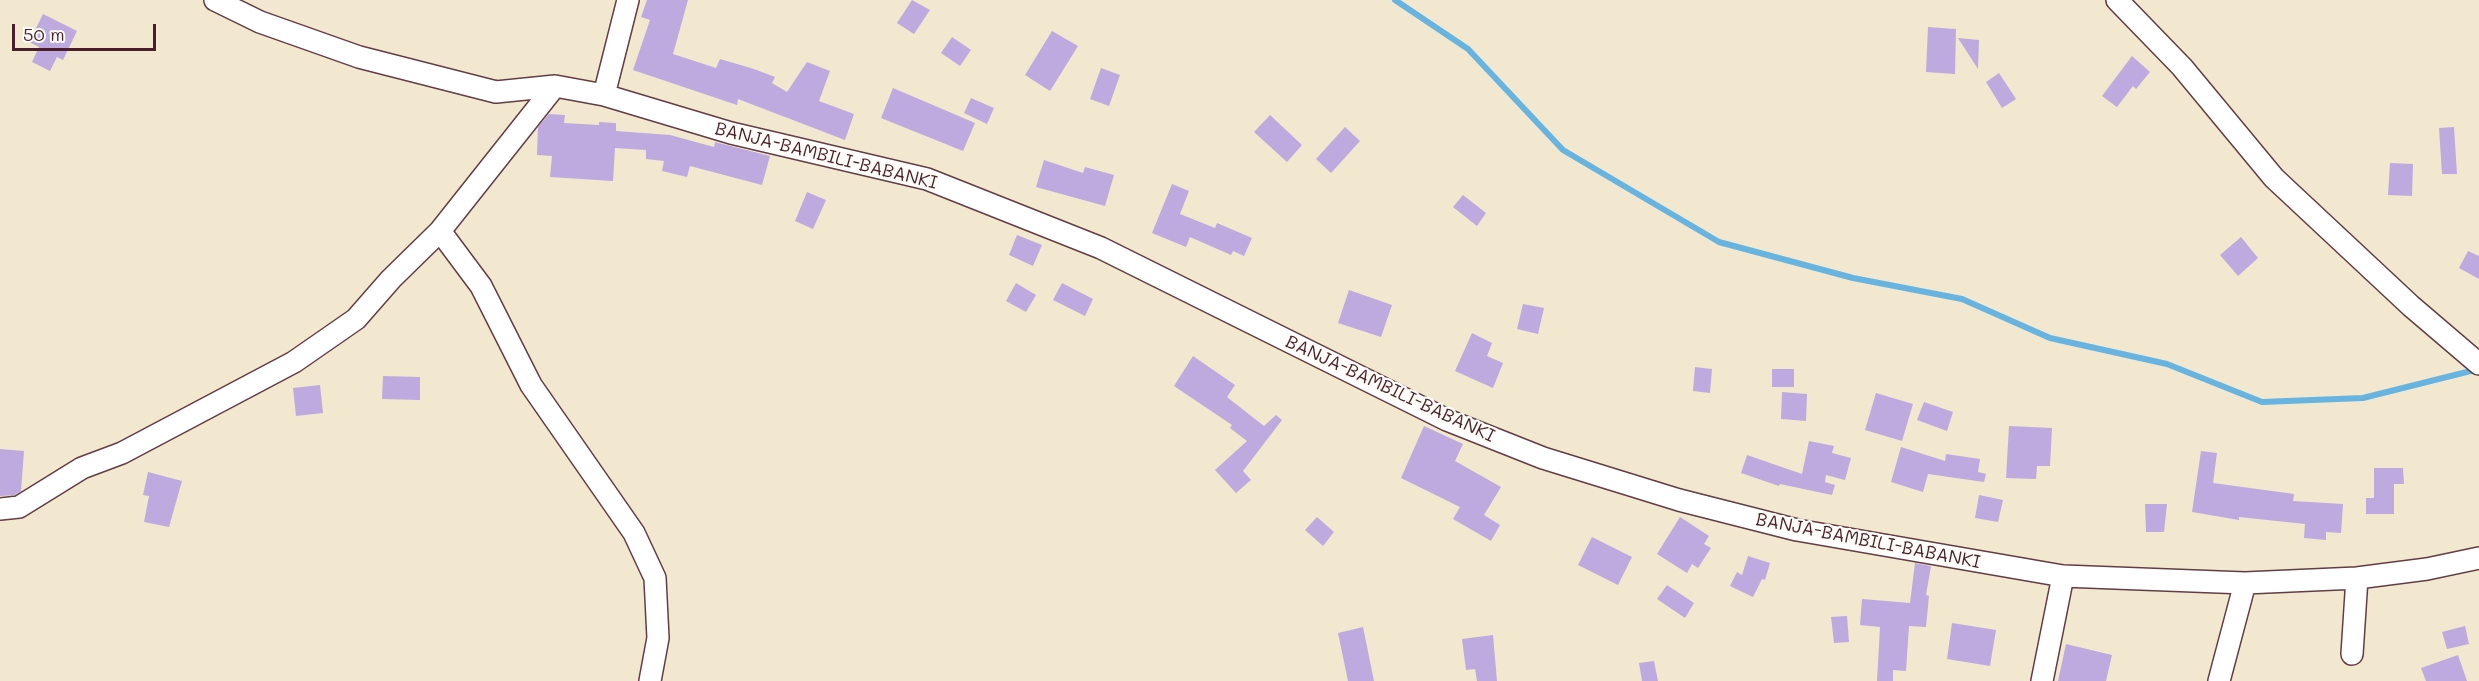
<!DOCTYPE html>
<style>
body{margin:0}
#map{position:relative;width:2479px;height:681px;overflow:hidden;background:#f1e8cf;font-family:Mali,sans-serif}
canvas{display:block}
.scale{position:absolute;left:12px;top:24px;width:144px;height:27px;box-sizing:border-box;border:3px solid #4a1f2b;border-top:0;padding-left:8px;font-size:18px;line-height:21px;white-space:nowrap;color:#4a1f2b;-webkit-text-stroke:4px #fdfcf7;paint-order:stroke}
</style>
<div id="map">
<canvas width="2479" height="681"></canvas>
<div class="scale">50 m</div>
</div>
<script>
const ctx = document.querySelector('canvas').getContext('2d');
ctx.lineJoin = 'round';
function trace(path, color, width, dash) { ctx.strokeStyle = color; ctx.lineWidth = width; ctx.lineCap = dash ? 'butt' : 'round'; ctx.setLineDash(dash || []); ctx.stroke(path); }
function fillPath(path, color) { ctx.fillStyle = color; ctx.fill(path, 'evenodd'); }
function write(font, color, halo, rows, align = 'center') {
  ctx.font = font + ' Mali,sans-serif'; ctx.lineWidth = 4.5; ctx.setLineDash([]); ctx.textBaseline = 'middle'; ctx.strokeStyle = halo; ctx.fillStyle = color; for (const [text, x, y, turn = 0] of rows) {
    ctx.save(); ctx.translate(x, y); ctx.rotate((+turn || 0) * Math.PI / 180); ctx.textAlign = isNaN(turn) ? turn : align; if (halo) ctx.strokeText(text, 0, 0); ctx.fillText(text, 0, 0); ctx.restore();
  }
}
trace(new Path2D(`
 M 1395,0 L 1468,49 L 1563,150 L 1719,242 L 1853,278 L 1962,299 L 2050,338 L 2167,364 L 2262,402 L 2363,398 L 2479,369`), '#68b4e1', 6);
fillPath(new Path2D(`
 M 647,0 L 688,0 L 673,54 L 716,68 L 720,59 L 754,69 L 775,77 L 772,83 L 787,92 L 807,62 L 830,71 L 819,101 L 854,114 L 845,140 L 738,99 L 737,105 L 633,70 L 650,20 L 641,17 Z
 M 912,0 L 930,10 L 914,34 L 897,23 Z
 M 43,14 L 77,31 L 63,60 L 57,57 L 50,71 L 32,62 L 39,47 L 29,42 Z
 M 1928,27 L 1956,29 L 1955,74 L 1926,72 Z
 M 1052,31 L 1078,46 L 1050,91 L 1025,75 Z
 M 952,37 L 971,50 L 960,66 L 941,53 Z
 M 1958,38 L 1979,40 L 1978,69 Z
 M 2132,56 L 2150,72 L 2136,89 L 2133,86 L 2117,107 L 2102,96 Z
 M 1101,68 L 1120,75 L 1109,106 L 1090,99 Z
 M 1999,73 L 2016,99 L 2002,108 L 1986,82 Z
 M 893,88 L 975,123 L 963,151 L 881,118 Z
 M 971,98 L 994,108 L 987,124 L 964,113 Z
 M 549,114 L 565,115 L 564,123 L 599,125 L 599,122 L 616,123 L 616,131 L 670,135 L 714,147 L 715,142 L 770,156 L 762,185 L 690,166 L 687,177 L 662,171 L 664,161 L 646,159 L 646,150 L 615,148 L 613,181 L 550,177 L 552,156 L 537,155 L 538,127 Z
 M 1270,115 L 1302,145 L 1287,162 L 1254,132 Z
 M 1345,127 L 1360,141 L 1331,173 L 1316,159 Z
 M 2454,127 L 2457,174 L 2442,174 L 2439,128 Z
 M 1044,160 L 1083,173 L 1085,167 L 1114,175 L 1105,206 L 1036,187 Z
 M 2390,163 L 2413,164 L 2412,196 L 2388,195 Z
 M 1172,184 L 1189,191 L 1180,214 L 1215,228 L 1217,223 L 1252,238 L 1244,256 L 1233,251 L 1231,255 L 1190,237 L 1186,247 L 1152,233 Z
 M 807,192 L 826,200 L 813,229 L 795,221 Z
 M 1463,195 L 1486,213 L 1477,226 L 1453,207 Z
 M 1017,235 L 1042,245 L 1033,266 L 1009,255 Z
 M 2241,237 L 2258,258 L 2238,276 L 2220,255 Z
 M 2468,251 L 2479,256 L 2479,279 L 2459,268 Z
 M 1016,283 L 1036,295 L 1026,312 L 1006,301 Z
 M 1062,283 L 1093,299 L 1085,316 L 1053,300 Z
 M 1349,290 L 1392,305 L 1381,337 L 1338,323 Z
 M 1523,304 L 1544,308 L 1538,334 L 1517,329 Z
 M 1472,333 L 1492,343 L 1487,356 L 1503,363 L 1493,388 L 1455,371 Z
 M 1193,356 L 1235,385 L 1227,397 L 1264,426 L 1276,415 L 1282,420 L 1243,471 L 1251,480 L 1236,493 L 1215,470 L 1247,441 L 1230,428 L 1232,425 L 1174,386 Z
 M 1695,367 L 1712,369 L 1710,393 L 1693,391 Z
 M 1772,369 L 1794,369 L 1794,387 L 1772,387 Z
 M 383,376 L 420,377 L 420,400 L 382,399 Z
 M 320,385 L 323,413 L 296,416 L 293,388 Z
 M 1782,392 L 1807,394 L 1806,421 L 1781,419 Z
 M 1876,393 L 1913,404 L 1902,441 L 1865,430 Z
 M 1924,402 L 1953,412 L 1947,431 L 1917,420 Z
 M 1424,426 L 1463,444 L 1455,461 L 1501,487 L 1484,515 L 1500,525 L 1491,541 L 1453,519 L 1460,507 L 1401,478 Z
 M 2009,426 L 2052,428 L 2050,466 L 2037,466 L 2036,479 L 2006,478 Z
 M 1809,441 L 1834,446 L 1832,453 L 1851,458 L 1845,480 L 1826,475 L 1825,482 L 1835,485 L 1832,495 L 1780,484 L 1779,486 L 1741,473 L 1747,455 L 1802,474 Z
 M 1901,447 L 1945,461 L 1946,454 L 1980,459 L 1978,472 L 1986,474 L 1984,482 L 1928,474 L 1923,492 L 1891,482 Z
 M 0,449 L 24,451 L 21,491 L 15,495 L 0,496 Z
 M 2201,451 L 2217,453 L 2213,483 L 2294,494 L 2293,501 L 2343,504 L 2341,533 L 2326,532 L 2326,540 L 2304,538 L 2305,524 L 2239,517 L 2239,520 L 2192,512 Z
 M 2374,468 L 2403,468 L 2404,484 L 2394,484 L 2394,514 L 2366,514 L 2366,498 L 2374,498 Z
 M 148,472 L 182,481 L 169,527 L 144,522 L 149,496 L 143,495 Z
 M 1979,495 L 2003,500 L 1998,522 L 1975,518 Z
 M 2145,504 L 2167,504 L 2164,532 L 2146,532 Z
 M 1317,517 L 1334,532 L 1323,546 L 1305,530 Z
 M 1680,517 L 1709,536 L 1704,544 L 1711,548 L 1698,568 L 1692,564 L 1687,573 L 1657,554 Z
 M 1592,537 L 1632,557 L 1618,585 L 1578,565 Z
 M 1748,556 L 1770,563 L 1765,580 L 1762,579 L 1753,597 L 1730,586 L 1737,572 L 1742,575 Z
 M 1915,563 L 1931,566 L 1926,595 L 1929,596 L 1926,627 L 1909,626 L 1906,671 L 1893,670 L 1893,681 L 1877,681 L 1880,627 L 1860,625 L 1862,599 L 1910,603 Z
 M 1667,585 L 1694,603 L 1685,618 L 1657,599 Z
 M 1847,616 L 1849,642 L 1834,643 L 1831,617 Z
 M 1952,623 L 1996,630 L 1990,666 L 1947,659 Z
 M 2465,626 L 2469,644 L 2447,649 L 2442,632 Z
 M 1363,627 L 1374,681 L 1348,681 L 1338,633 Z
 M 1493,635 L 1497,681 L 1477,681 L 1475,669 L 1466,670 L 1462,639 Z
 M 2066,644 L 2112,655 L 2106,681 L 2058,681 Z
 M 2458,655 L 2467,681 L 2426,681 L 2421,668 Z
 M 1654,661 L 1658,681 L 1642,681 L 1639,663 Z`), '#beaade');
const minor = new Path2D(`
 M 215,0 L 260,22 L 359,57 L 496,92 L 555,86 L 604,95
 M 628,0 L 604,95 L 731,133 L 927,179 L 1101,248 L 1447,420 L 1543,458 L 1679,500 L 1797,530 L 2063,576 L 2245,583 L 2357,578 L 2427,569 L 2479,558
 M 2117,0 L 2182,67 L 2274,178 L 2411,306 L 2479,364
 M 440,231 L 481,286 L 531,385 L 634,533 L 655,578 L 658,638 L 650,681
 M 0,509 L 19,507 L 82,468 L 122,453 L 294,362 L 356,319 L 391,279 L 440,231 L 555,86
 M 2352,654 L 2357,578
 M 2042,681 L 2063,576
 M 2219,681 L 2245,583`);
trace(minor, '#633d44', 24);
trace(minor, '#fff', 21);
write('18px', '#4a1f2b', '#fdfcf7', [
 ["BANJA-BAMBILI-BABANKI",826,156,14],
 ["BANJA-BAMBILI-BABANKI",1390,389,25],
 ["BANJA-BAMBILI-BABANKI",1868,541,11]
]);
</script>
